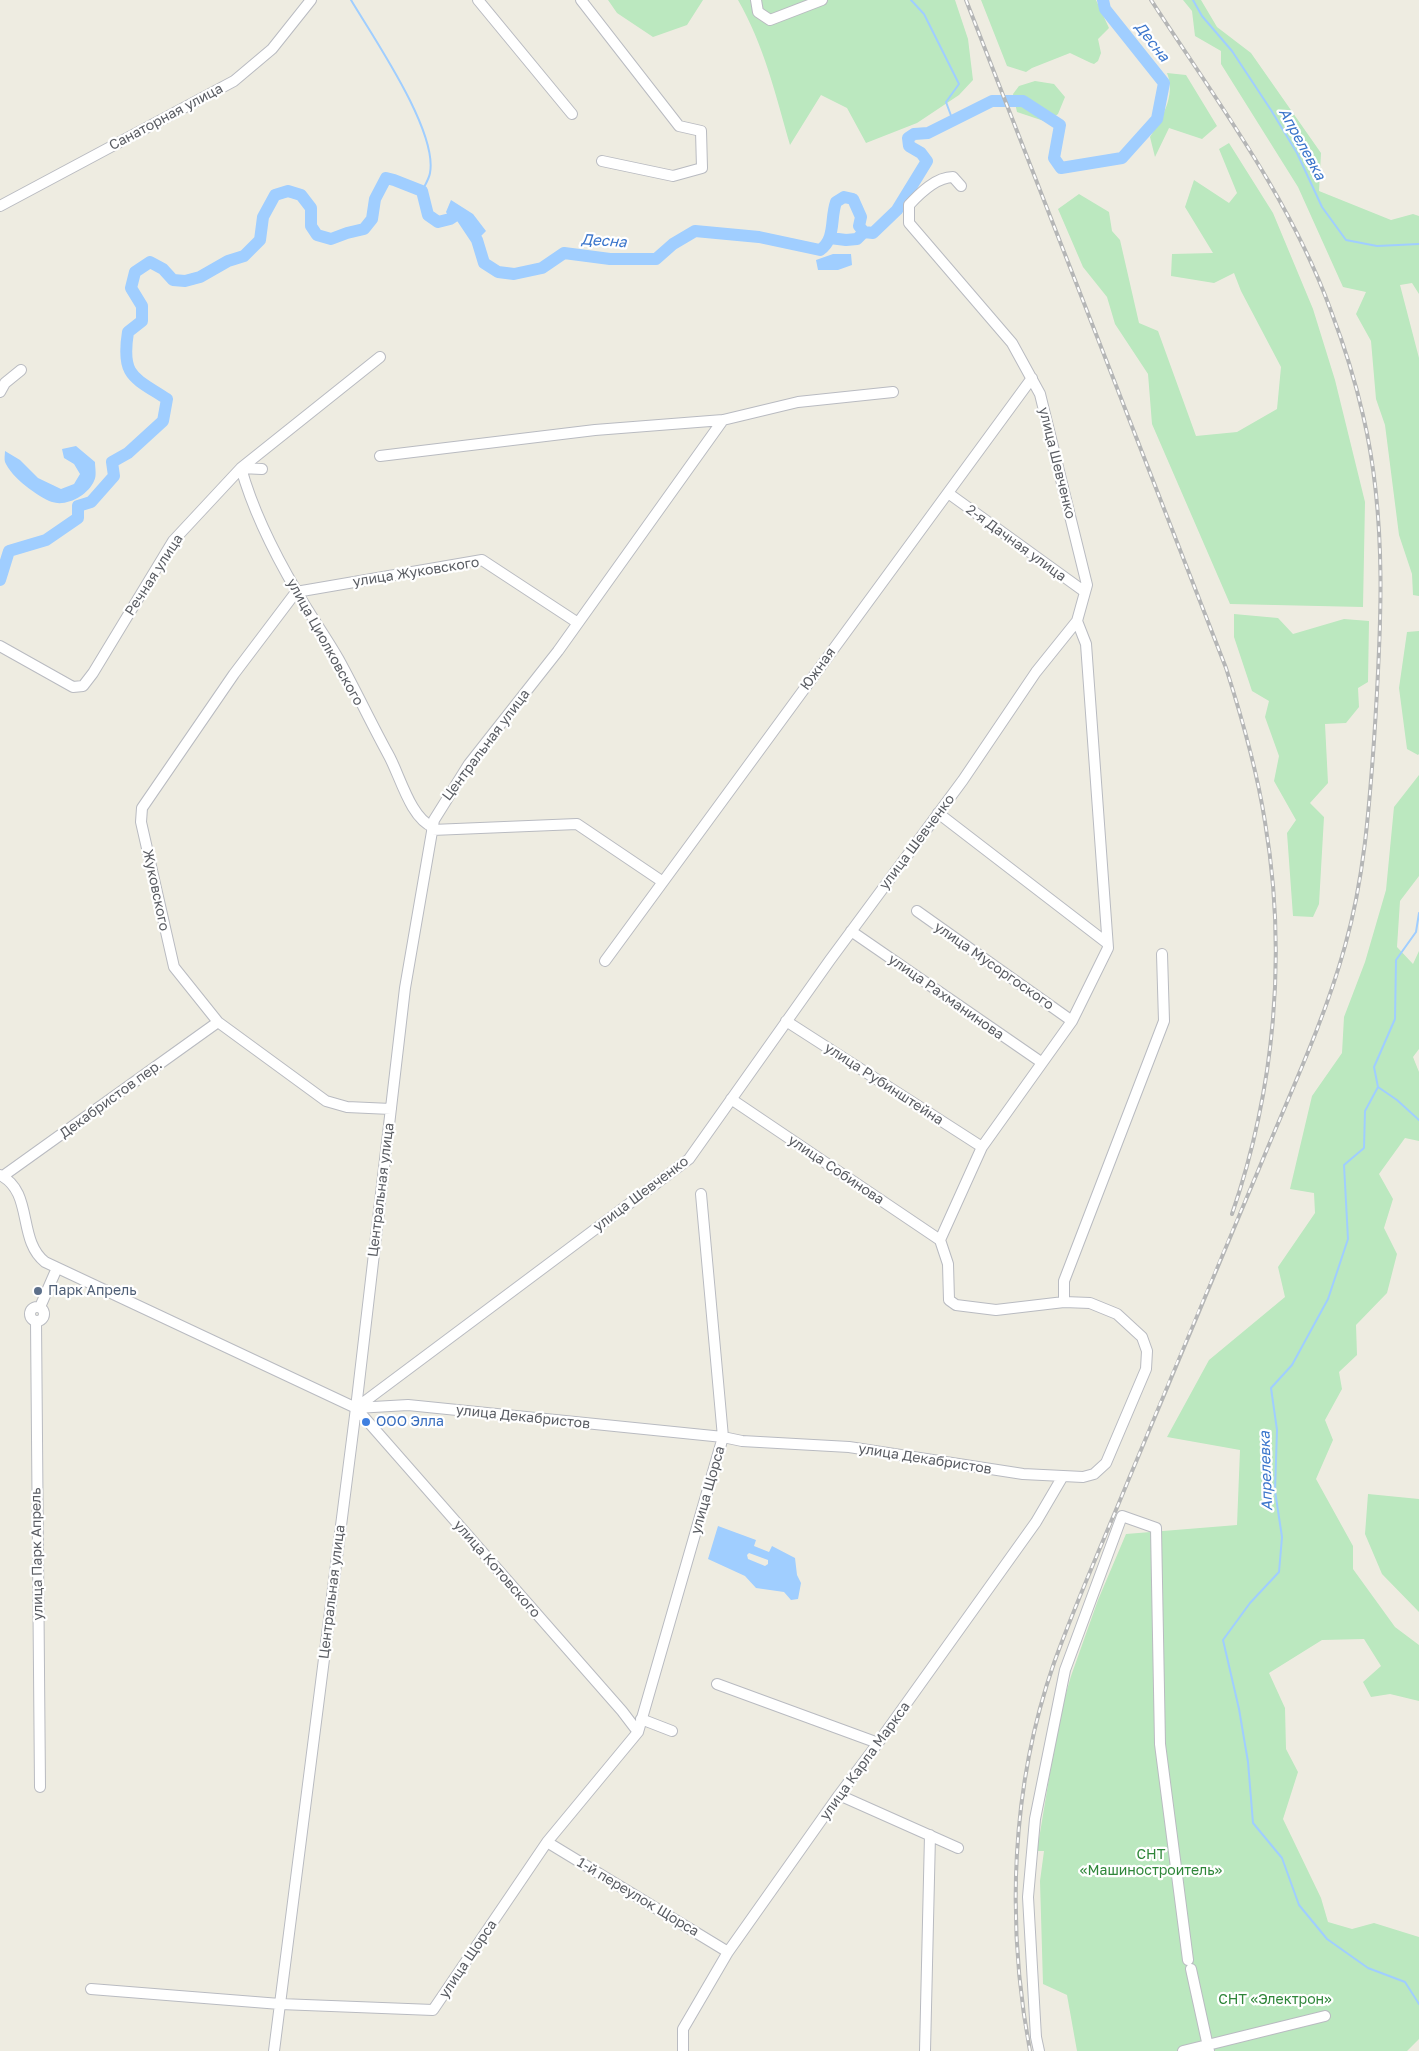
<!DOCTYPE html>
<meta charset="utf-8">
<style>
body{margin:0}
canvas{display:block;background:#eeece1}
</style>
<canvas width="1419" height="2051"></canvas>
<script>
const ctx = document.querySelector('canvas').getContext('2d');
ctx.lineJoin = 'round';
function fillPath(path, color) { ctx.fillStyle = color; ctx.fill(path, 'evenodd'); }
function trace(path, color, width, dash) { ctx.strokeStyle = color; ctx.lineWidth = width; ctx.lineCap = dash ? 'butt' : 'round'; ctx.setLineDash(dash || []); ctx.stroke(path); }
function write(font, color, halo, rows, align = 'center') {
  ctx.font = font + ' "Golos Text",sans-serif'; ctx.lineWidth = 4.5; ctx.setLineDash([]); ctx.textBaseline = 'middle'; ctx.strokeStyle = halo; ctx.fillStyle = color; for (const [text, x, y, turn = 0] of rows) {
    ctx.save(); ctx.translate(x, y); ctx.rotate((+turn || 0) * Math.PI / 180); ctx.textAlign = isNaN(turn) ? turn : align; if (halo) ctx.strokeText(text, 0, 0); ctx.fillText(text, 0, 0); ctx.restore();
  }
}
fillPath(new Path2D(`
 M 608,0 L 703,0 L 687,25 L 653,37 L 617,13 Z
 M 738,0 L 955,0 L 968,39 L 973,80 L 959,95 L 917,123 L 866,143 L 847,108 L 821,95 L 790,145 C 776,96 764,45 738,0 Z
 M 981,0 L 1096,0 L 1109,28 L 1098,39 L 1101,53 L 1098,61 L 1094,64 L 1091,63 L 1070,53 L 1032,68 L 1026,72 L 1007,66 Z
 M 1183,0 L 1201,0 L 1217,27 L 1251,53 L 1321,153 L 1319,191 L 1391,220 L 1413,214 L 1419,216 L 1419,294 L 1412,283 L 1400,285 L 1419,358 L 1419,596 L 1413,595 L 1412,574 L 1399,535 L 1385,425 L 1376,399 L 1371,341 L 1356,314 L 1366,292 L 1343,287 L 1298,187 L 1221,64 L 1221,51 L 1195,36 L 1192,11 Z
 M 1167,73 L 1186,75 L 1217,126 L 1202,139 L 1169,128 L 1155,157 L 1150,137 C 1162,118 1176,96 1167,73 Z
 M 1035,81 L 1054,84 L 1065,97 L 1058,114 L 1047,122 L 1017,112 L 1013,94 L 1019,86 Z
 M 1229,143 L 1273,213 L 1313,309 L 1335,380 L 1365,502 L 1363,607 L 1230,604 L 1152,424 L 1148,374 L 1115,324 L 1107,297 L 1083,267 L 1058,209 L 1079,194 L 1109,212 L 1112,231 L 1120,240 L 1139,323 L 1158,331 L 1196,436 L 1237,432 L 1277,409 L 1281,367 L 1241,291 L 1234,273 L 1214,283 L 1171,276 L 1172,254 L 1213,253 L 1185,207 L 1194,180 L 1229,203 L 1237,193 L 1219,149 Z
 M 1234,614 L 1278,618 L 1293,634 L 1344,619 L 1369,621 L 1368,682 L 1358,688 L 1359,707 L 1346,723 L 1325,724 L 1328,783 L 1310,803 L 1324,817 L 1319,904 L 1313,917 L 1293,916 L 1287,833 L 1296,820 L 1274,781 L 1279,756 L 1265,717 L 1269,701 L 1252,691 L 1234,637 Z
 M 1419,631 L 1419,754 L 1418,755 L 1407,749 L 1399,688 L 1407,632 Z
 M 1419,775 L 1419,876 L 1400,901 L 1397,947 L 1413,964 L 1419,951 L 1419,1049 L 1413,1057 L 1419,1072 L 1419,1141 L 1405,1138 L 1379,1174 L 1393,1199 L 1384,1228 L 1397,1254 L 1387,1293 L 1356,1325 L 1357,1355 L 1339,1372 L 1342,1389 L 1325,1420 L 1333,1440 L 1316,1479 L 1353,1546 L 1353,1569 L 1395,1627 L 1419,1645 L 1419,1701 L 1390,1694 L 1371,1697 L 1363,1682 L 1381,1666 L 1364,1639 L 1322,1640 L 1269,1673 L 1285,1708 L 1286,1749 L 1298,1772 L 1283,1819 L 1321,1898 L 1328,1922 L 1352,1929 L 1374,1923 L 1419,1937 L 1419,2039 L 1407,2051 L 1077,2051 L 1067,1995 L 1043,1984 L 1040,1881 L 1044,1851 L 1037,1851 L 1059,1718 L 1071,1676 L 1098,1600 L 1126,1534 L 1237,1525 L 1240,1450 L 1167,1437 L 1209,1360 L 1285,1297 L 1278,1267 L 1315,1213 L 1314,1193 L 1290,1189 L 1312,1096 L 1342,1053 L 1344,1017 L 1365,962 L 1386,890 L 1394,807 Z
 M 1368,1494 L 1419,1499 L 1419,1612 L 1382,1574 L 1365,1534 Z`), '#bbe8bf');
fillPath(new Path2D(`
 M 451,200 L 473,214 L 486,231 L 477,240 L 459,214 L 450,219 L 446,212 Z
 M 833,254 L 851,254 L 852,265 L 838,270 L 818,270 L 816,260 Z
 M 76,446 L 95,462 C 95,468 97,476 94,481 C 88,495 67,507 52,502 C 38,497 11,477 5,462 C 4,459 5,454 5,451 L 20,460 L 38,478 L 61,489 L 74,484 L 80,474 L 74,464 L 64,458 L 62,449 Z
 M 718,1526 L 756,1540 L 754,1546 L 769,1552 L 772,1546 L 795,1558 L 797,1575 L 801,1583 L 798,1599 L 791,1600 L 784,1592 L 756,1588 L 745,1576 L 708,1559 ZM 749,1553 L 768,1560 L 768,1564 L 765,1566 L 748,1559 L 747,1555 Z`), '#a0ceff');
trace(new Path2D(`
 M 351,0 C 373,37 438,131 430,173 C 429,179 425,185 422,191
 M 911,0 L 924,14 L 959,84 L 946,102 L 953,121
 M 1193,0 L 1202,16 L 1232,51 L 1271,110 L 1297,153 L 1322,207 L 1346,240 L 1377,246 L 1419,244
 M 1419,913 L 1416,932 L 1396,960 L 1395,1019 L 1374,1067 L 1378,1087 L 1365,1111 L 1364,1148 L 1344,1165 L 1348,1239 L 1328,1299 L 1292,1365 L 1271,1388 L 1277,1430 L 1275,1491 L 1282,1537 L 1279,1572 L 1250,1603 L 1223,1640 L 1239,1709 L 1248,1762 L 1253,1823 L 1282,1858 L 1299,1905 L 1327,1939 L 1368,1968 L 1405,1982 L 1419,2004
 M 1378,1087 L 1397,1100 L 1419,1120`), '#a0ceff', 2);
trace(new Path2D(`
 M 830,238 L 846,240 L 857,239 L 864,232
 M 0,580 L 9,551 L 46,540 L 78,518 L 78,506 L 91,502 L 114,476 L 112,462 L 128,453 L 163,421 L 167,399 C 133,377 121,376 128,332 L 142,321 L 142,306 L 131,288 L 135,272 L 150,262 L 163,269 L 173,280 L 185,281 L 200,277 L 228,261 L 244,256 L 260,240 L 263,217 L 275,195 L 288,191 L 301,195 L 311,208 L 311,226 L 317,235 L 331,239 L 347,233 L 364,229 L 372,219 L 375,199 L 386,178 L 394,180 L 422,191 L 428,215 L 438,222 L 450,219 L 459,213 L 477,240 L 484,263 L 498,272 L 514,274 L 542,268 L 564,253 L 610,259 L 656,259 L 673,244 L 695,231 L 759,237 L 820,250 C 836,239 830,219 836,202 L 844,197 L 853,199 L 861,217 L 859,226 L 864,232 L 873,233 L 897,210 L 927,161 L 921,153 L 909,146 L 908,138 L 914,134 L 928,133 L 992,101 L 1023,101 L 1060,125 L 1054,158 L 1061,168 L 1122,158 L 1157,119 L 1164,83 L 1105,9 L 1103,0`), '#a0ceff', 12);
const minor = new Path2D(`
 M 478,0 L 572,114
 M 581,0 L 679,126 L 701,131 L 702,168 L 673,176 L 602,161
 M 756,0 L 758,12 L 770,20 L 822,0
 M 0,206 L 234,81 L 272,49 L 311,0
 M 0,392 L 5,383 L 21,370
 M 380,456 L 595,430 L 723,420 L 798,402 L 893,392
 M 262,469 L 241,468 C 253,511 274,553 297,592 C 310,615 326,637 339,660 C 356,691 371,723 388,754 C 400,775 410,818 433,827
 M 948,493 L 1085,592
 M 0,646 L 73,687 L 83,686 L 93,673 L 173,541 L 241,468 L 380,357
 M 938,813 L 1107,943
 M 432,830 L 577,824 L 663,882
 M 917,911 L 1072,1021
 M 851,931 L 1041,1062
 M 605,961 L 1032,378
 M 786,1021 L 982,1147
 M 731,1099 L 940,1240
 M 391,1109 L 347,1107 L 326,1101 L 218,1022 L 174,967 L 141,822 L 142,808 L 234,674 L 296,592 L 482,560 L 578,623
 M 0,1175 C 34,1192 17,1240 45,1262 L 356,1408 L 408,1405 L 723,1437 L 742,1441 L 849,1447 L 1023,1474 L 1083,1477 L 1094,1474 L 1106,1463 L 1146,1369 L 1147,1351 L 1142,1337 L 1117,1314 L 1090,1303 L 1064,1302 L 996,1310 L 956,1305 L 949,1300 L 948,1264 L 940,1240 L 982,1147 L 1072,1021 L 1108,948 L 1086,644 L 1077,621
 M 3,1176 L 218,1022
 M 1064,1302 L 1064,1281 L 1164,1021 L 1162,954
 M30 1314a7 7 0 1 1 14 0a7 7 0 1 1-14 0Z
 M 40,1307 L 57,1268
 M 36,1321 L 40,1787
 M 717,1684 L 878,1743
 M 641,1719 L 672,1731
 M 638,1732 L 622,1711 L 356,1408 L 689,1159 L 830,960 L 963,780 L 1036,672 L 1077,621 L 1087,585 L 1040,394 L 1012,343 L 909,223 L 909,205 C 920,193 936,177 953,177 L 961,186
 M 839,1795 L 958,1848
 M 547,1842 L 728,1952
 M 1191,1969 L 1209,2051
 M 91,1989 L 280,2004 L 433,2010 L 547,1842 L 638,1732 L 723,1437 L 701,1194
 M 274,2051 L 356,1408 L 405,988 L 434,820 L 469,764 L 558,651 L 723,420
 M 683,2051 L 683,2029 L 728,1952 L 839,1795 L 878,1743 L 1036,1522 L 1063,1476
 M 925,2051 L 930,1835
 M 1039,2051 L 1036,2037 L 1028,1897 L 1035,1819 L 1065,1670 L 1122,1516 L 1156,1528 L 1160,1744 L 1188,1960
 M 1183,2051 L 1325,2016`);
trace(minor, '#b9bbc1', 12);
trace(minor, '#fff', 10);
const rail = new Path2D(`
 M 966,0 L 1226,668 C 1242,718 1257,770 1265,822 C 1287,953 1275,1089 1232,1214
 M 1030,2051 C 1006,1923 1011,1786 1054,1663 C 1076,1602 1103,1542 1128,1481 C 1172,1374 1217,1267 1263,1159 C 1292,1089 1325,1019 1345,946 C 1364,879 1369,810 1374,741 C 1381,634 1388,521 1363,415 C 1355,380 1344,345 1331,311 C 1290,198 1216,100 1151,0`);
trace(rail, '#b5b6b6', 4);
trace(rail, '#fff', 2, [5.5]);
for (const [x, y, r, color] of [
 [38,1291,5,"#5c6f8a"],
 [366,1422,5,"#3f7fe0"]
]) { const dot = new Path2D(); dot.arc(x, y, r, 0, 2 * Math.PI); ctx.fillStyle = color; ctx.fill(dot); trace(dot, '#fff', 2); }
write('14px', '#5a5d63', '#fff', [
 ["Санаторная улица",166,117,-28],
 ["улица Шевченко",1057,463,76],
 ["2-я Дачная улица",1016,543,36],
 ["улица Жуковского",416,572,-9],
 ["Речная улица",154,575,-57],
 ["улица Циолковского",325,642,61],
 ["Южная",818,669,-54],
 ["Центральная улица",486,745,-53],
 ["улица Шевченко",917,842,-53],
 ["Жуковского",156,890,78],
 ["улица Мусоргоского",994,966,35],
 ["улица Рахманинова",946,997,35],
 ["улица Рубинштейна",884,1084,33],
 ["Декабристов пер.",111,1099,-36],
 ["улица Собинова",836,1170,34],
 ["Центральная улица",381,1190,-83],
 ["улица Шевченко",641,1194,-37],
 ["улица Декабристов",523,1417,6],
 ["улица Декабристов",925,1459,9],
 ["улица Щорса",708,1490,-74],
 ["улица Парк Апрель",37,1554,-91],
 ["улица Котовского",497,1569,49],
 ["Центральная улица",332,1592,-83],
 ["улица Карла Маркса",865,1761,-54],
 ["1-й переулок Щорса",638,1897,31],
 ["улица Щорса",468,1959,-56]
]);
write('14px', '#4e5e75', '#fff', [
 ["Парк Апрель",48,1291]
], 'left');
write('14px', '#366cbe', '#fff', [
 ["ООО Элла",376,1422]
], 'left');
write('14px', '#2e8639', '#fff', [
 ["СНТ",1151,1855],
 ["«Машиностроитель»",1151,1871],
 ["СНТ «Электрон»",1275,2000]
]);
write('italic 15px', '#3a75cb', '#fff', [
 ["Десна",1152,42,52],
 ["Апрелевка",1302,144,61],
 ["Десна",604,241,4],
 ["Апрелевка",1266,1471,-92]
]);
</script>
